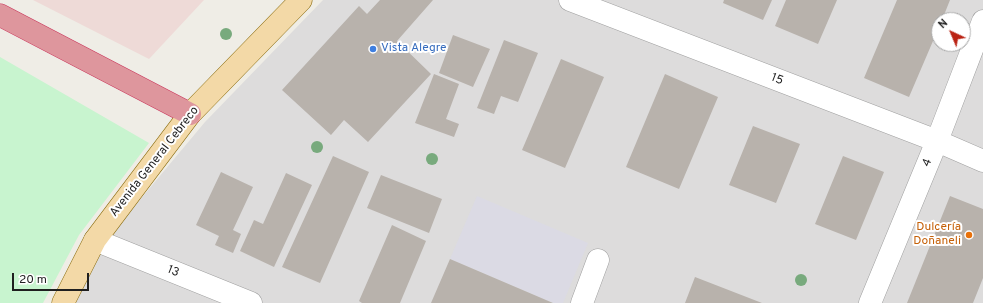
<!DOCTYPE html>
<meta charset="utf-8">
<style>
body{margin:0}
#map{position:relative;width:983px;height:303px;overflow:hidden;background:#efede6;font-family:Overpass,sans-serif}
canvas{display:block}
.north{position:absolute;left:931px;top:12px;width:40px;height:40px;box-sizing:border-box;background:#fff;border:1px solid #a5a5a5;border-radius:50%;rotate:316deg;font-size:11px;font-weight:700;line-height:16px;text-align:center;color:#1f1f1f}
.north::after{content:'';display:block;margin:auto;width:14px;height:18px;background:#ba2314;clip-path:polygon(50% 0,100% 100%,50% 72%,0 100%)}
.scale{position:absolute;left:12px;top:273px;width:77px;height:18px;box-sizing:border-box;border:2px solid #1f1f1f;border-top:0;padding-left:5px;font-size:12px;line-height:14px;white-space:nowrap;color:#1f1f1f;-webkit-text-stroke:3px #fff;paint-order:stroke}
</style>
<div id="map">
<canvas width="983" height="303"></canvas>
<div class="north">N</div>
<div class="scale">20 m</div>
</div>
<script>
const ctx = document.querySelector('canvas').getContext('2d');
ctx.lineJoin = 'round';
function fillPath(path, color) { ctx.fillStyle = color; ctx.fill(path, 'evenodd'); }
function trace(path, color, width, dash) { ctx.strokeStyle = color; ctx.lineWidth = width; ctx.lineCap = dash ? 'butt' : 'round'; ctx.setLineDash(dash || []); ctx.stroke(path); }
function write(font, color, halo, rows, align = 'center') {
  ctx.font = font + ' Overpass,sans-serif'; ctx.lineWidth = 4; ctx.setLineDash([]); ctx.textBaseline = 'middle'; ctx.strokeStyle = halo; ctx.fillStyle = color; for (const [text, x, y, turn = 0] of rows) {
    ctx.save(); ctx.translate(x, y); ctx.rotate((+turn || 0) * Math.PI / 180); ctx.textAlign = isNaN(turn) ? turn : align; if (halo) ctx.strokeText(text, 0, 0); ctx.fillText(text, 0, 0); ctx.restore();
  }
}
fillPath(new Path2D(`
 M 323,0 L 983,0 L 983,303 L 75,303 L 83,281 L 123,220 L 205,122 ZM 939,20 L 963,20 L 963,44 L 939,44 Z`), '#dddcdc');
fillPath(new Path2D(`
 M 33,0 L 204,0 L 149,59 Z`), '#eedad7');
fillPath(new Path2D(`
 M 0,57 L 149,143 L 79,235 L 43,303 L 0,303 Z`), '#c8f4cf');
fillPath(new Path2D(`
 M 477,196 L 588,243 L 563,303 L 553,303 L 450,259 Z`), '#dbdae4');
fillPath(new Path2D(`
 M 380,0 L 433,0 L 397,41 L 431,74 L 368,142 L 344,120 L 331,135 L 282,90 L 359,6 L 367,14 Z
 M 724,0 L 772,0 L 763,20 L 723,3 Z
 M 786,0 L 837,0 L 818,44 L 775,26 Z
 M 897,0 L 950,0 L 942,20 L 939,20 L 939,27 L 909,97 L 864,78 Z
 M 453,35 L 490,49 L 473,87 L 439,73 Z
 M 504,40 L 538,53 L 518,102 L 501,96 L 494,114 L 477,108 Z
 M 561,59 L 604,77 L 565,168 L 522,150 Z
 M 434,74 L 459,84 L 446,119 L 459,124 L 454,137 L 415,123 Z
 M 665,74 L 718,97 L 679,189 L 626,167 Z
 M 753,126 L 800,144 L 776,203 L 729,185 Z
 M 333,156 L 369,172 L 320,283 L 282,267 Z
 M 843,156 L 884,172 L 856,240 L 815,224 Z
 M 221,172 L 253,187 L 233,230 L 241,234 L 233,253 L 215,245 L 219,236 L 196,225 Z
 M 286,173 L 312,185 L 274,267 L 240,251 L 254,220 L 263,224 Z
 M 381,175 L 442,199 L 429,233 L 367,208 Z
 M 950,196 L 983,209 L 983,278 L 973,303 L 907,303 Z
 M 392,225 L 426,241 L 400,303 L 362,303 L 359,301 Z
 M 450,259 L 553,303 L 431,303 Z
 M 695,277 L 762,303 L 685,303 Z`), '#b8b2ac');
const minor = new Path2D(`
 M 570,0 L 937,141 L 983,161
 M 95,240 L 251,303
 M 582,303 L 598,260
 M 870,303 L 937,141 L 983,21`);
const major = new Path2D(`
 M 63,303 L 95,240 L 190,114 L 301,0`);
const highway = new Path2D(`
 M 0,15 L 190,114`);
trace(minor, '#a0a0a0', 23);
trace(major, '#8b6d0f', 23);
trace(highway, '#c9365b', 23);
trace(minor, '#fff', 22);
trace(major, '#f3d9a7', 22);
trace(highway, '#de969d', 22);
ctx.fillStyle = '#78aa7d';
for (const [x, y] of [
 [226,34],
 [317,147],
 [432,159],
 [801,280]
]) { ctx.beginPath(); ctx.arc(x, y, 6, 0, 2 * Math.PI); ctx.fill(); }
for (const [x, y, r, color] of [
 [373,49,4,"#3f7fe0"],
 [969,235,4,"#e8710a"]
]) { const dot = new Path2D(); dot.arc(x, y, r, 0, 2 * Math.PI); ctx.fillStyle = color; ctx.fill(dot); trace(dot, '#fff', 1.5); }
write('12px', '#366cbe', '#fff', [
 ["Vista Alegre",381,49]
], 'left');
write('12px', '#1f1f1f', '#fff', [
 ["15",777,80,21],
 ["Avenida General Cebreco",155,162,-52],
 ["4",928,163,-68],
 ["13",173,272,22]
]);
write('12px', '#c56008', '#fff', [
 ["Dulcería",961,228],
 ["Doñaneli",961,242]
], 'right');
</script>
